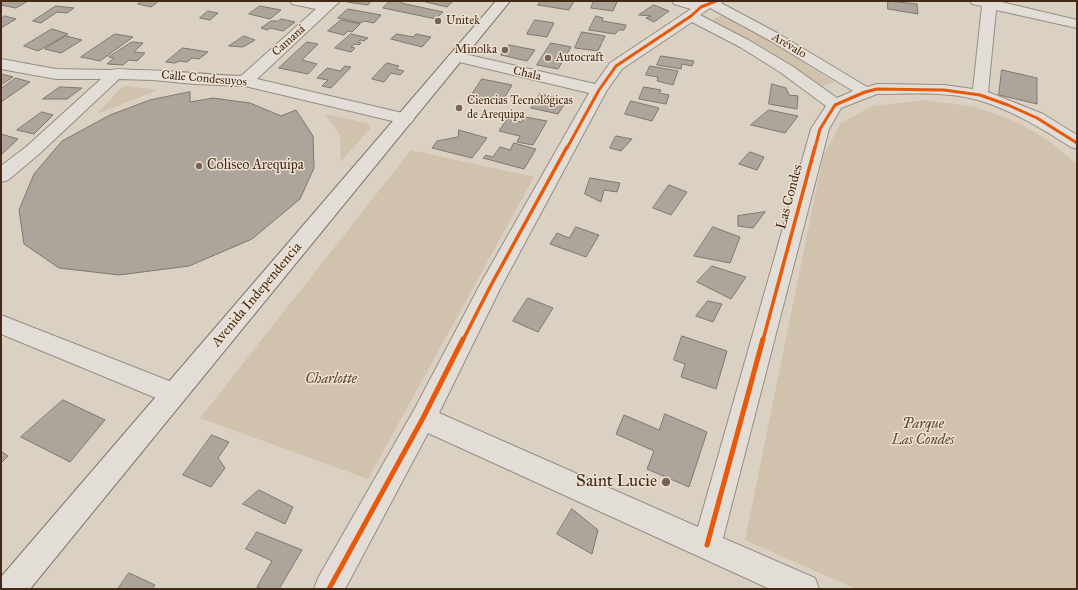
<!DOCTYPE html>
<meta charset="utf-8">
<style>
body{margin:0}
#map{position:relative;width:1078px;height:590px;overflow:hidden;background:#dad1c3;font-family:"IM FELL Great Primer",serif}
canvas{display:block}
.frame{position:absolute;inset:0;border:2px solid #452917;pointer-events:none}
</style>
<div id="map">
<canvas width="1078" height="590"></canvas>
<div class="frame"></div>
</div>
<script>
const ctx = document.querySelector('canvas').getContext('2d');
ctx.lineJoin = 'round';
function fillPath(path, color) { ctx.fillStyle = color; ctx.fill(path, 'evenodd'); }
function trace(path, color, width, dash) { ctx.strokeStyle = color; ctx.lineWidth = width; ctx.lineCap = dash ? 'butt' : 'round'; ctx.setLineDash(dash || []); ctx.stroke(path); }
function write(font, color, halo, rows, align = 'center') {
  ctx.font = font + ' "IM FELL Great Primer",serif'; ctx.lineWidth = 3; ctx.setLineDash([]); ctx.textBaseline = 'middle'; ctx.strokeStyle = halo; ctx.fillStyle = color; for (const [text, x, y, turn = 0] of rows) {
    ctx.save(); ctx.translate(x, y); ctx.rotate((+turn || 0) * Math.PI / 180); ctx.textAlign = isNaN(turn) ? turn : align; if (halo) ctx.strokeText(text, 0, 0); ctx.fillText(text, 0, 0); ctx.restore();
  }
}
fillPath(new Path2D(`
 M 722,15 L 767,38 L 834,82 L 818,88 L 755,45 L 712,20 Z
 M 127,86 L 158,90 L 97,114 L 122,87 Z
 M 925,100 L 975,107 L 1017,122 L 1049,141 L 1077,164 L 1077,589 L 856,589 L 745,540 L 823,156 L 841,123 L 872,106 Z
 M 325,114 L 367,123 L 371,128 L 341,161 L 340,135 Z
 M 411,150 L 534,177 L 368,479 L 200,418 Z`), '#d1c2ae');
const building = new Path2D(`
 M 5,1 L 28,1 L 16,8 L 1,5 Z
 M 142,1 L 159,1 L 151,7 L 138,4 Z
 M 371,1 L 368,5 L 347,2 L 347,1 Z
 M 390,1 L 402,1 L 401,3 L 443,12 L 436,19 L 383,8 Z
 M 427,1 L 453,1 L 447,7 L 426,2 Z
 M 541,1 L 574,1 L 569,10 L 538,5 Z
 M 594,1 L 612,1 L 617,2 L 613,11 L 591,8 Z
 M 888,1 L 917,4 L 918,14 L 888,9 Z
 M 654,5 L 669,11 L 654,22 L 646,18 L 651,16 L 639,15 Z
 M 56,6 L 74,8 L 67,13 L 57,12 L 41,23 L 33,21 Z
 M 260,6 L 281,10 L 270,19 L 249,14 Z
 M 348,9 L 381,15 L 374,23 L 364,21 L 361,23 L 338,18 Z
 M 208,11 L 218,13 L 210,20 L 200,18 Z
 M 5,16 L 16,19 L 1,28 L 1,19 Z
 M 596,16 L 603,18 L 602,21 L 626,25 L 624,30 L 619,30 L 615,34 L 589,30 Z
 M 281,19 L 295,22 L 283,31 L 270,28 L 267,30 L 261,28 L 271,21 L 278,21 Z
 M 341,20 L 360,24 L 352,32 L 348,31 L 344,35 L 328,31 Z
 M 535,20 L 554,23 L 547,37 L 527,34 Z
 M 52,29 L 68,34 L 38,51 L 24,46 Z
 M 582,32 L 605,36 L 598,51 L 575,48 Z
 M 115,34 L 133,37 L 100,61 L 81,57 Z
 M 351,34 L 368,38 L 364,41 L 360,40 L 358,42 L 361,43 L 359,45 L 355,44 L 351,47 L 355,48 L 351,52 L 335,48 Z
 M 397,34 L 413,37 L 416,34 L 431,37 L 422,47 L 391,39 Z
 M 66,36 L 82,40 L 61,53 L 45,49 Z
 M 244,36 L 255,40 L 243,47 L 229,46 Z
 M 132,42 L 143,43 L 134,52 L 145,53 L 137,61 L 129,60 L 123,65 L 107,64 L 114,58 L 109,57 Z
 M 307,42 L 318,44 L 302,60 L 317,64 L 308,74 L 279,68 Z
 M 551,43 L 571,47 L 558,69 L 537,65 Z
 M 509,45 L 535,50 L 527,61 L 501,55 Z
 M 183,48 L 208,52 L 199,59 L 192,58 L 187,62 L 179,61 L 175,63 L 166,62 Z
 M 661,56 L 694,61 L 692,66 L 682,64 L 681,69 L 657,65 Z
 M 387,63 L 399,66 L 396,69 L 404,71 L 400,75 L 391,73 L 384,82 L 372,79 Z
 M 345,66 L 351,67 L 331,88 L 322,86 L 328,80 L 317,78 L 327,68 L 340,71 Z
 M 650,66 L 678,71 L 673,85 L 657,81 L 658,77 L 646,75 Z
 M 1002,70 L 1037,78 L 1037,104 L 999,95 Z
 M 1,74 L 13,77 L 1,85 Z
 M 16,78 L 30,82 L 1,102 L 1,89 Z
 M 482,79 L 512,85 L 500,105 L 469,99 Z
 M 772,84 L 786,88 L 789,95 L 798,96 L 797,109 L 769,104 Z
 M 60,87 L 82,88 L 67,99 L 43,99 Z
 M 644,87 L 661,90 L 659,93 L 669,95 L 666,104 L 639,99 Z
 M 190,92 L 190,102 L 213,98 L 250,103 L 281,116 L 296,110 L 313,136 L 314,168 L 300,199 L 252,239 L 189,266 L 119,275 L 59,268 L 24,244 L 19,210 L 34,174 L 62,141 L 110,115 L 150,100 Z
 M 540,94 L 567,100 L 558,114 L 531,108 Z
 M 631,101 L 659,108 L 652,121 L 625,114 Z
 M 769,110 L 798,116 L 785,133 L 751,125 Z
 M 42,112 L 53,115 L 34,134 L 17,130 Z
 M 525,117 L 547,121 L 533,145 L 517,142 L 520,136 L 499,131 L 507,119 L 521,122 Z
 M 459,130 L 487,138 L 472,158 L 432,148 L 437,141 L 458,137 Z
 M 1,134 L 18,139 L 2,154 L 1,153 Z
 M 616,136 L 632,139 L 621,151 L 610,148 Z
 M 514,143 L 536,149 L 524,169 L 483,158 L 486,155 L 493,157 L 500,147 L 510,150 Z
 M 750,152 L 764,157 L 757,170 L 739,164 Z
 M 590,178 L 620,183 L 617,192 L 604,190 L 601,202 L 585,194 Z
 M 669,185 L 687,192 L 671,215 L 653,208 Z
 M 765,212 L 753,228 L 738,226 L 738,216 Z
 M 576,227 L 599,235 L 586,257 L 550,244 L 557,233 L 569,238 Z
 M 713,227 L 740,237 L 730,263 L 694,256 Z
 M 712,266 L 746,277 L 731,299 L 697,282 Z
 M 528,298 L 553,308 L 538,332 L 513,321 Z
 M 708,301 L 722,304 L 713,322 L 696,316 Z
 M 682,336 L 727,351 L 716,389 L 681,377 L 685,364 L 674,360 Z
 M 63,400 L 105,420 L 70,462 L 21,437 Z
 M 665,414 L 707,432 L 689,487 L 647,469 L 654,451 L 616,434 L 624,415 L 659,430 Z
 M 212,435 L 229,442 L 218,458 L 225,468 L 211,487 L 183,475 Z
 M 1,451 L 8,456 L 1,463 Z
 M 259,490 L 293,507 L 285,524 L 243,504 Z
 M 572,509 L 598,530 L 592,554 L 557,534 Z
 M 257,532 L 302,550 L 279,589 L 263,589 L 257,587 L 272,561 L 246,549 Z
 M 129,573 L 155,585 L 152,589 L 118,589 Z`);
fillPath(building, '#ada59b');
trace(building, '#80766d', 1);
const minor = new Path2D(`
 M 290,1 L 323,2 L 340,1 L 257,79 L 411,115 L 414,119 L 411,123 L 405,124 L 245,86 L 194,84 L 153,80 L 119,79 L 38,155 L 8,180 L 1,182 L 1,166 L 26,147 L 101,79 L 56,79 L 1,69 L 1,59 L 56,69 L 111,70 C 119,68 127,70 136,70 C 171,70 206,75 241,76 L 316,9 L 292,4 Z
 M 672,1 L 700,2 L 704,1 L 723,1 L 721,3 L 779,34 L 867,87 L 877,84 L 944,85 L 973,89 L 982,6 L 972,4 L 970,1 L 997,1 L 1077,20 L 1077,28 L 996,10 L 988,92 L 1043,114 L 1077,135 L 1077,149 L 1071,147 C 1041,128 1012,110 978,100 C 946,91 910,94 877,94 L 841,108 L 829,129 L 723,538 L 815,578 L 819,589 L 770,589 L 428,433 L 345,589 L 314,589 L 318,578 L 414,410 L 482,281 L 589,93 L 451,60 L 448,57 L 451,54 L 456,52 L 595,84 L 610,63 L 691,9 L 674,4 ZM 710,8 L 769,40 L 853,91 L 837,98 L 792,66 L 750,41 L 700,15 ZM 692,22 L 740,47 L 780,72 L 826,106 L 811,129 L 698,527 L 439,413 L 500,289 L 607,90 L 622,69 Z
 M 1,315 L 182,386 L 185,394 L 182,402 L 173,405 L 1,334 Z`);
const secondary = new Path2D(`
 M 496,1 L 510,1 L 30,589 L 1,589 L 1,577 Z`);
trace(minor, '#968d83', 2);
trace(secondary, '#80766d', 2);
fillPath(minor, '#e2ded7');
fillPath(secondary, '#e2ded7');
trace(new Path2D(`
 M 567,148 L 599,90 L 616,66 L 691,16 L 701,7 L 716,1
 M 815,148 L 820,129 L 835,105 L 865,92 L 877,89 L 944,90 L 980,95 L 1008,105 L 1037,118 L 1077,143`), '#e8590c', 3);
trace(new Path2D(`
 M 463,340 L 490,287 L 567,147
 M 763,340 L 815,147`), '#e8590c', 3.5);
trace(new Path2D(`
 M 707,545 L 763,339
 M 329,589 L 423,418 L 463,339`), '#e8590c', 5);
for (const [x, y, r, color] of [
 [438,21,4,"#796453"],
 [505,50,4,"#796453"],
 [548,58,4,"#796453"],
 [459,108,4,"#796453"],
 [199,166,4,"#796453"],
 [666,482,5,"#796453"]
]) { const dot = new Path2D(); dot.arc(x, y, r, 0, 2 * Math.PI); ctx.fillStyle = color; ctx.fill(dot); trace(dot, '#ede2d2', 1.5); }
write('12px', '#452917', '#ede2d2', [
 ["Unitek",446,21],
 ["Minolka",497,50,"right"],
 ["Autocraft",556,58],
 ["Ciencias Tecnológicas",467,101],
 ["de Arequipa",467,115]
], 'left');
write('12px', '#452917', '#ede2d2', [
 ["Camaná",289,41,-42],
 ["Arévalo",789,46,31],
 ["Chala",527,74,13],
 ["Calle Condesuyos",204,79,5]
]);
write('14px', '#452917', '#ede2d2', [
 ["Coliseo Arequipa",207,166]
], 'left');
write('14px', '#452917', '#ede2d2', [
 ["Las Condes",790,197,-75],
 ["Avenida Independencia",257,295,-50]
]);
write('italic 14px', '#5f4532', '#ede2d2', [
 ["Charlotte",331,380],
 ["Parque",923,425],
 ["Las Condes",923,441]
]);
write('17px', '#452917', '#ede2d2', [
 ["Saint Lucie",657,482]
], 'right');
</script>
